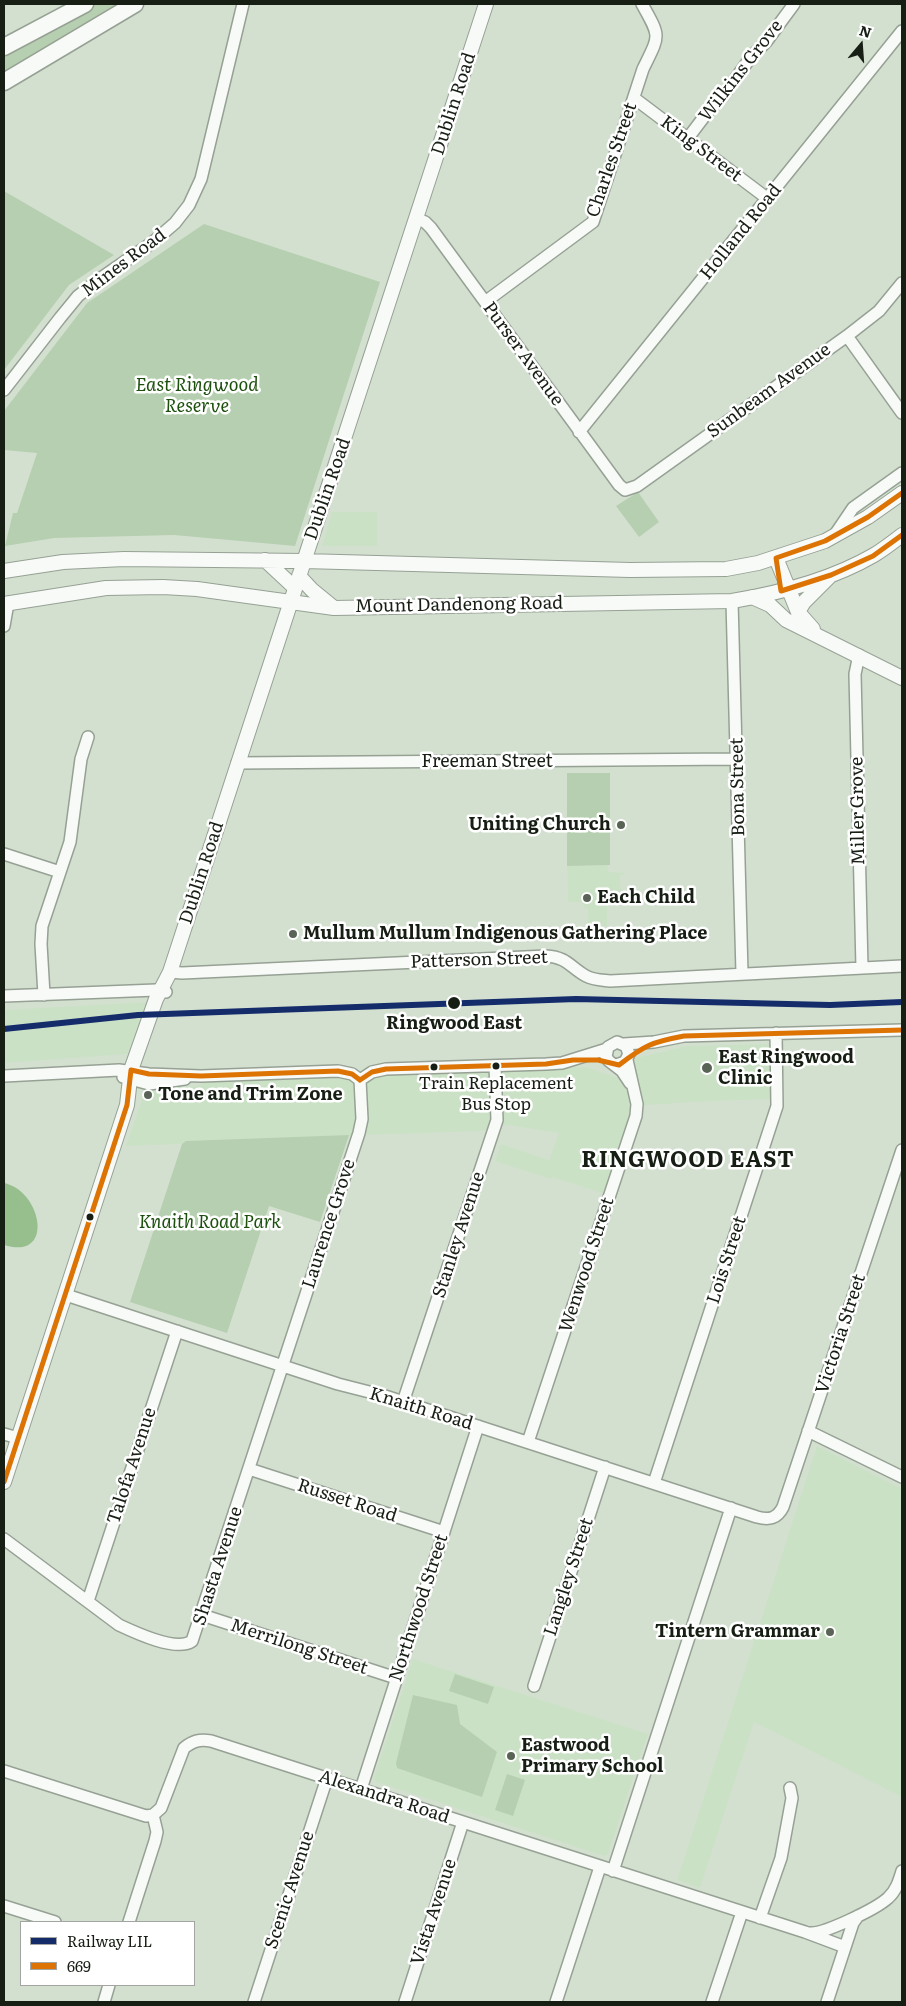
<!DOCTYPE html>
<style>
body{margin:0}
#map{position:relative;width:906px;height:2006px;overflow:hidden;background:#d3e0d0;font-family:Literata,serif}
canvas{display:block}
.frame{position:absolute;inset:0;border:5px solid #171f15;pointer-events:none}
.legend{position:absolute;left:20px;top:1921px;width:175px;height:65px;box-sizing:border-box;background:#fff;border:1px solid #a2a5a1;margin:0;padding:6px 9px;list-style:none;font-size:15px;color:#171f15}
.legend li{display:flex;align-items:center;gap:10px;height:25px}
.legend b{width:25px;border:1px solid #a2a5a1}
.north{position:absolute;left:836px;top:20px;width:50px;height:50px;-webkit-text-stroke:4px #fff;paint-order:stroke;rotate:18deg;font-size:14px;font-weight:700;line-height:20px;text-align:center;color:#171f15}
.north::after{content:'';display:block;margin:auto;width:18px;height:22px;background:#171f15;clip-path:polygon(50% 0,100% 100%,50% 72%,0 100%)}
</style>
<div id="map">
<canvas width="906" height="2006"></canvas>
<div class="frame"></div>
<ul class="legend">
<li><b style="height:6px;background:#152c6b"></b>Railway LIL</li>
<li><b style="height:6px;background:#dc7303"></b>669</li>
</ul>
<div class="north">N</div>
</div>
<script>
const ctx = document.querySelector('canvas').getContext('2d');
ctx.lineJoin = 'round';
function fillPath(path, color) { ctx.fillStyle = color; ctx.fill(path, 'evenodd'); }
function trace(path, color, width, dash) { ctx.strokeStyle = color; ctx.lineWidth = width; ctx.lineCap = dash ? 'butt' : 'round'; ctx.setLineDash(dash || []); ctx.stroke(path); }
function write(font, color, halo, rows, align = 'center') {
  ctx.font = font + ' Literata,serif'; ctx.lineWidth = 5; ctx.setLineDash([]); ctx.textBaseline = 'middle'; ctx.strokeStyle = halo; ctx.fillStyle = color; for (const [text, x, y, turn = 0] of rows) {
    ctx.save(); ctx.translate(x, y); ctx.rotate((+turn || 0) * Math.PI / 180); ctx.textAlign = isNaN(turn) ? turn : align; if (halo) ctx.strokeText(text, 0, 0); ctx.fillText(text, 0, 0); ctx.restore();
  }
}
fillPath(new Path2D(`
 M 332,512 L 377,512 L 377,546 L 322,546 Z
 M 608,865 L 608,872 L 624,873 L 624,875 L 620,875 L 621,894 L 607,894 L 607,926 L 588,926 L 588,908 L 585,909 L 582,902 L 568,902 L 567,866 Z
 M 148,1002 L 128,1054 L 4,1063 L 4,1010 Z
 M 770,1044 L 772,1099 L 710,1101 L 646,1105 L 633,1107 L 605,1194 L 552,1177 L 551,1179 L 495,1161 L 501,1144 L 549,1160 L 559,1133 L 507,1125 L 481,1131 L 186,1141 L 182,1144 L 126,1146 L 146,1088 L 197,1086 L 208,1081 L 586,1067 L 618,1078 L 637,1058 L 686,1046 Z
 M 817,1446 L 902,1489 L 902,1797 L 754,1722 L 700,1888 L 677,1880 Z
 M 413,1659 L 648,1734 L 608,1854 L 604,1856 L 376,1782 L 374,1778 Z`), '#cbe1c6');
fillPath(new Path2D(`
 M 96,4 L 122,4 L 4,74 L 4,54 Z
 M 4,191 L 114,255 L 69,285 L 4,370 Z
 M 204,224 L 380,282 L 295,546 L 174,535 L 54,538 L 5,546 L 13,513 L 17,513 L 37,453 L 4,450 L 4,411 L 87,303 Z
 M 638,492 L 659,522 L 639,537 L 616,506 Z
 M 567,773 L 610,773 L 610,865 L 567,866 Z
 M 349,1135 L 320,1222 L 269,1206 L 227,1333 L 130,1302 L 182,1144 L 186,1141 Z
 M 455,1674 L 494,1687 L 488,1704 L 449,1691 Z
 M 413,1695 L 457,1705 L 460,1724 L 497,1752 L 482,1797 L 397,1768 L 396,1763 Z
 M 507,1774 L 525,1780 L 513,1816 L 495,1810 Z`), '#b6cfb0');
fillPath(new Path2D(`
 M 4,1183 C 42,1191 55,1261 4,1245 Z`), '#97bf8d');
const minor = new Path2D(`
 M 634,98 L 768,199
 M 688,138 L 710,109 L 723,96 L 751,57 L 766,42 L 794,4
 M 417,219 L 425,222 L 431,228 L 619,485 L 625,490 L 637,486 L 847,336 L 879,311 L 902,283
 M 485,302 L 593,222 L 643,69 C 660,34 661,38 642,4
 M 847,336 L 902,413
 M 4,390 L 60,318 L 78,296 L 101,278 L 153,242 L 175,223 L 189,205 L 201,179 L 243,4
 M 579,432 L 902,31
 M 834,536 L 853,508 L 902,473
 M 732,601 L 742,973
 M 4,626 L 8,603
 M 859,655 L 855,674 L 862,968
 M 237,763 L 737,759
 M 4,854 L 60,872
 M 170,972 L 182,973 L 546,956 C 567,957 570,967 586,976 C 593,980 601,980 610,981 L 902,966
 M 44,995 L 41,944 L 42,926 L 70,842 L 81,759 L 88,737
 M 4,996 L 156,990 L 166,992
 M 624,1044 L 654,1042 L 684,1036 L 902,1030
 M 616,1065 L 625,1062 L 629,1054 L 626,1046 L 617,1042 L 608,1047 L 606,1057 L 609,1061 L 622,1071 L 630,1083
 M 4,1076 L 119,1070 L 149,1074 L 201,1076 L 338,1071 L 352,1074 L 360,1080
 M 123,1077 L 149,1084 L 185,1079
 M 360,1080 L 372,1072 L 386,1069 L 546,1064 L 562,1063 L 607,1049
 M 66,1295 L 338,1384 L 385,1396 L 757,1517 C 769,1520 777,1519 783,1507 L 902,1150
 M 403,1402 L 497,1120 L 495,1066
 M 808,1431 L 902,1477
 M 4,1434 L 18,1438
 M 528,1442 L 636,1116 L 637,1104 L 627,1060
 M 249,1469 L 444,1532
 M 654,1483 L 777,1106 L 776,1033
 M 4,1539 L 119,1625 C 136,1633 177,1652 192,1641 L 359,1133 L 362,1119 L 360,1080
 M 88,1601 L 177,1331
 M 202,1615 L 396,1678
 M 534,1686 L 605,1467
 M 4,1771 L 146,1816 L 153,1815 L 161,1808 L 184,1748 C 193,1741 199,1739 211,1741 L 805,1932 L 845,1947
 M 361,1789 L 478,1426
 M 613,1871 L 731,1508
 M 4,1906 L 55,1922
 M 760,1918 L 781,1858 L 792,1798 L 790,1788
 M 129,1922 L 155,1841 L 157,1832 L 153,1815
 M 810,1933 C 824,1934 876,1909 888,1898 C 896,1891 899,1881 902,1871
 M 104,2002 L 109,1985
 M 254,2002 L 327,1778
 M 405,2002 L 463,1822
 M 556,2002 L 600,1867
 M 712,2002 L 742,1912
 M 827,2002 L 853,1923 L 858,1916`);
const major = new Path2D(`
 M 776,558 L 798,612 L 813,629
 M 265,560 L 295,588
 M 4,571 L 63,562 L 124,559 L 304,561 L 630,570 L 726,569 L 758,563 L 825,541 L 868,517 L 902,493
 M 299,576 L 312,590 L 334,608
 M 752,597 L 770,605 L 786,620 L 902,678
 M 4,604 L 106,588 L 163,587 L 197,589 L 334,608 L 732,601 C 780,593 831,580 874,555 C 884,549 893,542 902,535
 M 798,612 L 804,602 L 829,577
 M 4,1482 L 127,1105 L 131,1070 L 156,999 L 170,972 C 273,649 382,327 486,4`);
const highway = new Path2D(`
 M 4,47 L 85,4
 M 4,82 L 135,4`);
trace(minor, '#96a194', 14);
trace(major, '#96a194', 16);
trace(highway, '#96a194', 19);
trace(minor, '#f8faf8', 11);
trace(major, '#f8faf8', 14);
trace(highway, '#f8faf8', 16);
trace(new Path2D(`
 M 902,493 L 868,517 L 825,541 L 776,558 L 781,591 L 831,575 L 873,556 L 902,535
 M 360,1080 L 372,1072 L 386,1069 L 546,1064 L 573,1060 L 598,1060 L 619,1065 C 645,1045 652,1042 684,1036 L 902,1030
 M 4,1482 L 127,1105 L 131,1070 L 149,1074 L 201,1076 L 338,1071 L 352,1074 L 360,1080`), '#dc7303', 5);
trace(new Path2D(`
 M 4,1029 L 138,1015 L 576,999 L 830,1005 L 902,1002`), '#152c6b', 6);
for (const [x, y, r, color] of [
 [621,825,5,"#596356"],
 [587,898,5,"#596356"],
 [293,934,5,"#596356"],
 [454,1003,7,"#171f15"],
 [496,1066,4.5,"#171f15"],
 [434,1067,4.5,"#171f15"],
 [707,1068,6,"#596356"],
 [148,1095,5,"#596356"],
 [90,1217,4.5,"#171f15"],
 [830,1632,5,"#596356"],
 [511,1756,5,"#596356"]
]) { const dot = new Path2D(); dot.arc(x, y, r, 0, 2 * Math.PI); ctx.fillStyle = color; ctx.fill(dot); trace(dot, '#fff', 2); }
write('17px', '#171f15', '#fff', [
 ["Train Replacement",496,1084],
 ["Bus Stop",496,1105]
]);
write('18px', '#171f15', '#fff', [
 ["Wilkins Grove",741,71,-52],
 ["Dublin Road",454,104,-72],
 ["King Street",701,149,37],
 ["Charles Street",612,160,-71],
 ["Holland Road",741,232,-51],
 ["Mines Road",124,263,-37],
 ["Purser Avenue",523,354,54],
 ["Sunbeam Avenue",769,391,-36],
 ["Dublin Road",328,489,-71],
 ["Mount Dandenong Road",459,605,-1],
 ["Freeman Street",487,762],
 ["Bona Street",738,787,-91],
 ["Miller Grove",858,811,-91],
 ["Dublin Road",202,873,-72],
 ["Patterson Street",479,960,-2],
 ["Laurence Grove",329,1224,-72],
 ["Stanley Avenue",459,1235,-72],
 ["Lois Street",727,1260,-72],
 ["Wenwood Street",587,1265,-72],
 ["Victoria Street",841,1334,-72],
 ["Knaith Road",421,1409,17],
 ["Talofa Avenue",132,1466,-72],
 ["Russet Road",347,1501,18],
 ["Shasta Avenue",218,1566,-72],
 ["Langley Street",569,1577,-72],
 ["Northwood Street",419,1608,-72],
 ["Merrilong Street",299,1647,18],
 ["Alexandra Road",384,1797,18],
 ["Scenic Avenue",290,1890,-72],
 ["Vista Avenue",434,1912,-72]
]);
write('italic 18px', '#1d500e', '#fff', [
 ["East Ringwood",197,386],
 ["Reserve",197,407],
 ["Knaith Road Park",210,1223]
]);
write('bold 18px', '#171f15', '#fff', [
 ["Uniting Church",611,825,"right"],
 ["Each Child",597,898],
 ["Mullum Mullum Indigenous Gathering Place",303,934],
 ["East Ringwood",718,1058],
 ["Clinic",718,1079],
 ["Tone and Trim Zone",158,1095],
 ["Tintern Grammar",820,1632,"right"],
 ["Eastwood",521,1746],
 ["Primary School",521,1767]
], 'left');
write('bold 18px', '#171f15', '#fff', [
 ["Ringwood East",454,1024]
]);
ctx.letterSpacing = '1px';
write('bold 22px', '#171f15', '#fff', [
 ["RINGWOOD EAST",688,1161]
]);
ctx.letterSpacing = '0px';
</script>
